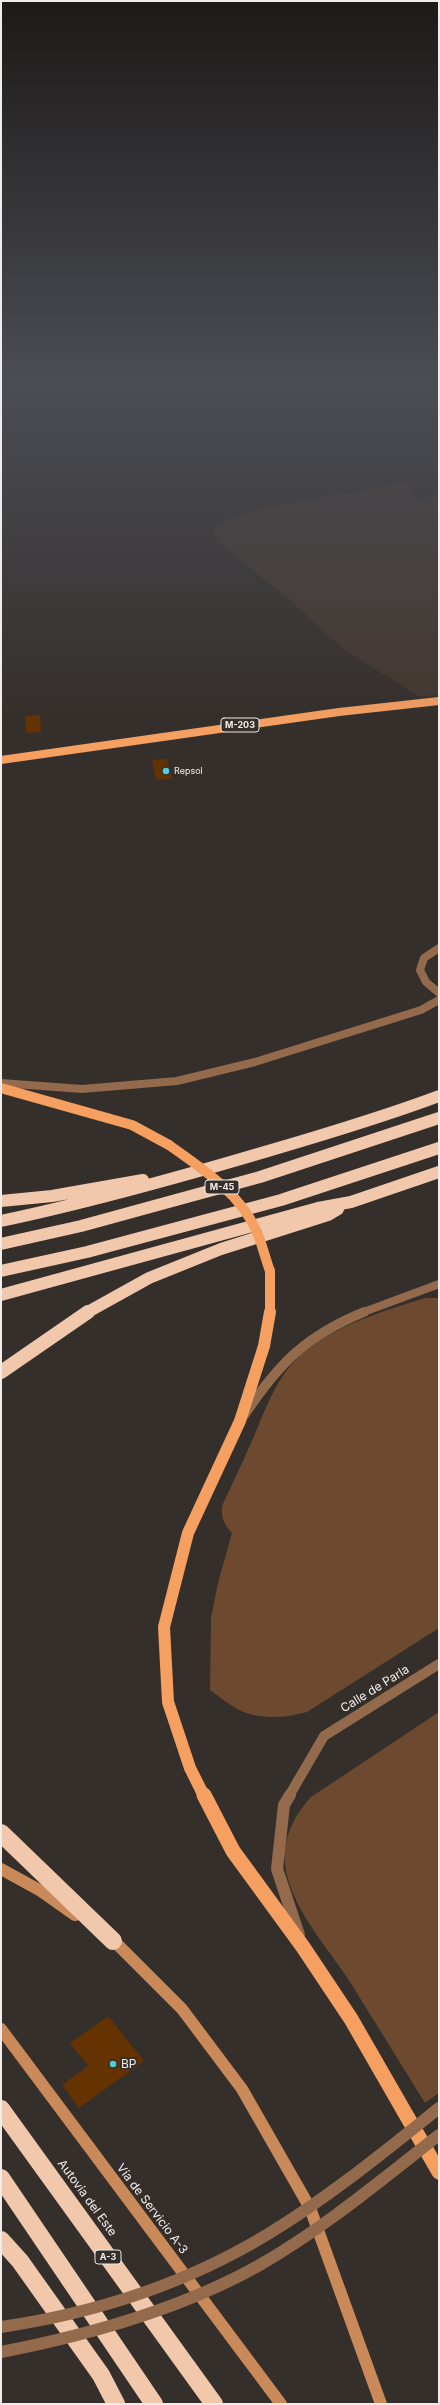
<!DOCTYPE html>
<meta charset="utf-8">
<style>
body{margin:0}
#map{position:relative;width:440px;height:2405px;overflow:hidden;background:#352f2b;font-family:Inter,sans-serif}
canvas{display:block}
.frame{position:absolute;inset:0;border:2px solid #f1ecea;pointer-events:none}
</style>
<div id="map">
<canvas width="440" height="2405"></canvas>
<div class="frame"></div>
</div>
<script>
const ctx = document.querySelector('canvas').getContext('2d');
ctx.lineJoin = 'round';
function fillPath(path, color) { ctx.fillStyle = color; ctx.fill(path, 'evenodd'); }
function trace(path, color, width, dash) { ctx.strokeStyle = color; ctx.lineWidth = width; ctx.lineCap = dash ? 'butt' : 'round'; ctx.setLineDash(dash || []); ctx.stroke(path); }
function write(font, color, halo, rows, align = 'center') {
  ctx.font = font + ' Inter,sans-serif'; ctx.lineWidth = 4; ctx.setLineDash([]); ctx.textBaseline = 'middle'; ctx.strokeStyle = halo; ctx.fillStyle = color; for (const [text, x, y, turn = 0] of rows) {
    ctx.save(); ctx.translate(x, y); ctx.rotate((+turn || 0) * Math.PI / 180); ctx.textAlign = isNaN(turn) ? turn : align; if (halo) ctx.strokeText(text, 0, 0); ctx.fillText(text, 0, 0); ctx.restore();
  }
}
fillPath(new Path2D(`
 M 400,483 L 406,483 L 415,499 L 427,504 L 439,491 L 439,695 L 418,696 L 342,648 L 290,600 L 219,543 L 212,530 L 233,518 L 258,510 Z`), '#43372f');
fillPath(new Path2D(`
 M 425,1298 L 439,1298 L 439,1628 L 307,1712 C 286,1718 260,1720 239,1710 C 229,1705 219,1696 210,1690 L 211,1618 L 218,1583 L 232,1533 C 224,1524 221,1518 222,1506 C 233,1482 244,1459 255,1434 C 269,1400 281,1367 313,1345 C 346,1322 387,1310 425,1298 Z
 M 439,1712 L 439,2093 L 425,2103 C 400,2063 375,2022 350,1982 C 328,1948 288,1904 285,1863 C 283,1837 294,1816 311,1797 Z`), '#6d4930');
fillPath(new Path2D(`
 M 40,715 L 41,732 L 26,733 L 25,716 Z
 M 167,759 L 172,779 L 156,780 L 152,760 Z
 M 108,2016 L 144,2061 L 79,2108 L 62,2085 L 88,2066 L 70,2043 Z`), '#653202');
trace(new Path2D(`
 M 439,948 L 424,958 L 420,970 L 426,982 L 439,993
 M 1,1083 L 82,1089 L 177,1081 L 255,1062 L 421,1010 L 439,1000
 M 361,1313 L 439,1284`), '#936a4c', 8);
trace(new Path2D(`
 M 245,1414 C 279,1363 306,1336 364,1312
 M 289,1796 L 324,1736 L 439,1664`), '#936a4c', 10);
trace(new Path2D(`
 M 290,1795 L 284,1805 L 277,1869 L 299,1935`), '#936a4c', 12);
trace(new Path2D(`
 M 1,1869 L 41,1891 L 75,1915
 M 113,1940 L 182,2009 L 242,2089 L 310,2208 L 381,2404
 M 1,2029 L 281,2404`), '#ca8959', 12);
trace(new Path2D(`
 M 1,760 L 339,712 L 439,701`), '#f5a061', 8);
trace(new Path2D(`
 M 1,1088 L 132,1125 L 169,1145
 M 270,1271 L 270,1313`), '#f5a061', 10);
trace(new Path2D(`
 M 204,1796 L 190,1768 L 168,1702 L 164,1627 L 188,1533 L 240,1421 L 264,1346 L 270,1312`), '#f5a061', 12);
trace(new Path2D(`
 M 204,1795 L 233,1851 L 303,1947 L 351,2019 L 439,2172`), '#f5a061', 15);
trace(new Path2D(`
 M 1,1201 L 52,1196 L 143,1180
 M 1,1221 C 91,1202 180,1177 268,1151 C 326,1134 383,1117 439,1096
 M 1,1244 L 81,1226 L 260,1177 L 439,1118
 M 1,1271 L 87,1252 L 281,1200 L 439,1148
 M 1,1295 L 318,1208 L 351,1202 L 439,1172
 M 86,1313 L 149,1278 L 221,1249 L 328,1215 L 338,1209`), '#f1c8ac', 12);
trace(new Path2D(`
 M 1,1372 L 88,1312`), '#f1c8ac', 14);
trace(new Path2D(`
 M 1,1833 L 113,1941
 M 1,2109 L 214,2404
 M 1,2178 L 154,2404
 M 1,2240 L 20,2261 L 101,2375 L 116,2404`), '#f1c8ac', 18);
trace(new Path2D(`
 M 1,2327 C 96,2313 186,2284 268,2234 C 329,2197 384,2152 439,2108
 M 1,2352 C 89,2335 179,2310 258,2266 C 323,2229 380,2181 439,2135`), '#936a4c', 12);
trace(new Path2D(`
 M 169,1145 C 201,1168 239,1192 256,1230 C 262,1243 265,1258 270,1271`), '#f5a061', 10);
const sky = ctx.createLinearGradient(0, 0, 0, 724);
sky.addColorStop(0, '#1d1a18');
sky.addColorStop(0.53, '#4b4d55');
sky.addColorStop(1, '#4b4d5500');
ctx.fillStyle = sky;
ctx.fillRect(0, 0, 440, 724);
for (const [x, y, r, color] of [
 [166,771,4,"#52cbd9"],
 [113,2064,4,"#52cbd9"]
]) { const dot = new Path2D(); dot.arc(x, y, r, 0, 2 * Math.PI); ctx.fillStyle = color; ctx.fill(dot); trace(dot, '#352f2b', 1.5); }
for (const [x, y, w] of [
 [240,725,38],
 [222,1187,34],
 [108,2257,26]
]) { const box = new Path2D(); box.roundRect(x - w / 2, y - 7, w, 14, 3); ctx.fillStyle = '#352f2b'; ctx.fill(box); trace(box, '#f1ecea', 1); }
write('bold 9px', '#f1ecea', null, [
 ["M-203",240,725],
 ["M-45",222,1187],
 ["A-3",108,2257]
]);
write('9px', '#f1ecea', '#352f2b', [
 ["Repsol",174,771]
], 'left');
write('12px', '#f1ecea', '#352f2b', [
 ["Calle de Parla",375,1689,-32],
 ["Autovía del Este",87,2198,54],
 ["Vía de Servicio A-3",152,2209,53]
]);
write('12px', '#f1ecea', '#352f2b', [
 ["BP",121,2064]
], 'left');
</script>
